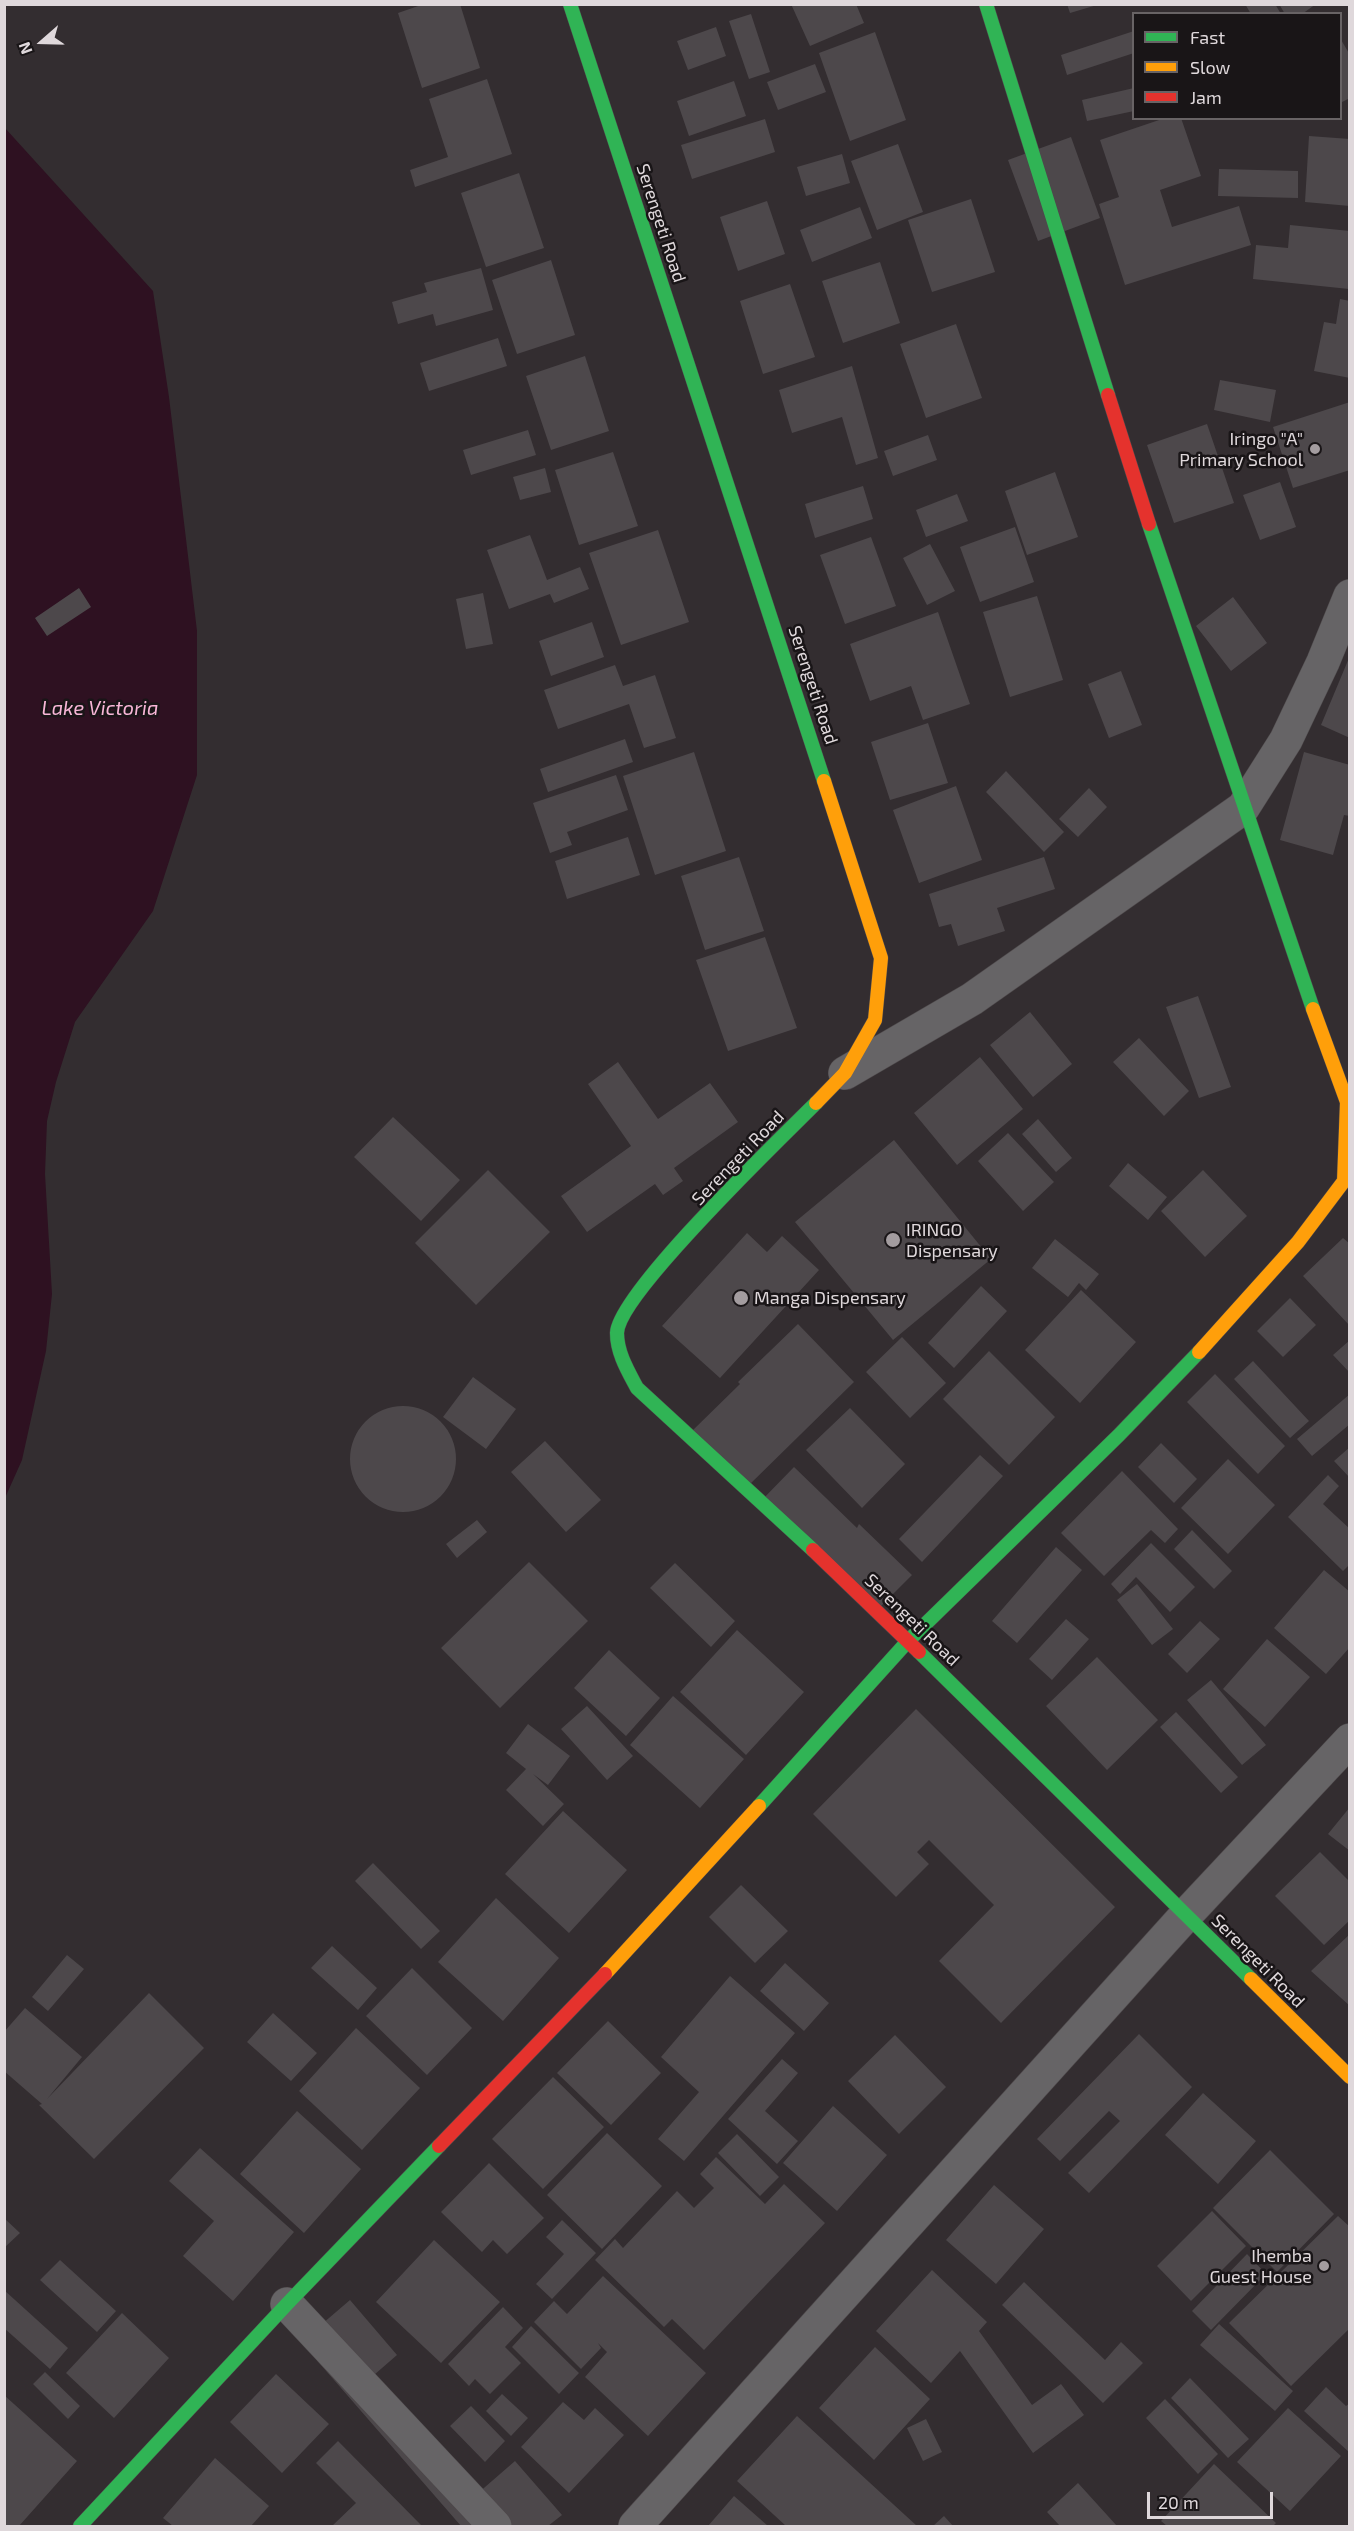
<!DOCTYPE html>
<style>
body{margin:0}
#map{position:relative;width:1354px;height:2531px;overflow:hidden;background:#332d30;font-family:"Exo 2",sans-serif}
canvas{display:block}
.frame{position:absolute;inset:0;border:6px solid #dfd8db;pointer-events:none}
.legend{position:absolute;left:1132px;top:12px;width:210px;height:108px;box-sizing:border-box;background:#191517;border:2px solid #686365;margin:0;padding:8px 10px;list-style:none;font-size:18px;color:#dfd8db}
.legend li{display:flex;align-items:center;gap:12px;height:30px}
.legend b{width:30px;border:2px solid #686365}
.north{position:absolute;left:12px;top:12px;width:60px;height:60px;-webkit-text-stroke:4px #191517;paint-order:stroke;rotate:250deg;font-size:16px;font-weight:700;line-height:24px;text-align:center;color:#dfd8db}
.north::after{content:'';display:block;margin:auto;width:21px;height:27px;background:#dfd8db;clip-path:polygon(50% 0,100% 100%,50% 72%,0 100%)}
.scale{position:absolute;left:1147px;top:2492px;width:126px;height:27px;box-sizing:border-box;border:3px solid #dfd8db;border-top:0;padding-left:8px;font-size:18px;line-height:21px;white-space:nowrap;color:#dfd8db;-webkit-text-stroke:4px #191517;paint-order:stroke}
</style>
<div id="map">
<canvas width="1354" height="2531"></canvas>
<div class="frame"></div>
<ul class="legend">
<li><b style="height:8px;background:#30b455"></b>Fast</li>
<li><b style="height:8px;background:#ff9f0a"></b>Slow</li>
<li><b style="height:8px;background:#e5322d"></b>Jam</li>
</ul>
<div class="north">N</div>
<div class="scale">20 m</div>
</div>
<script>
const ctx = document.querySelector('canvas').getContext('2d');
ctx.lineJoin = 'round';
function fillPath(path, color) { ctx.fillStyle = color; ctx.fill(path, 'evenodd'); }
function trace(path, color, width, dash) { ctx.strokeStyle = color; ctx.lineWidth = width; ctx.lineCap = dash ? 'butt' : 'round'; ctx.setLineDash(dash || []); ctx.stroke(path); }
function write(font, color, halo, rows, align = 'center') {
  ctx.font = font + ' "Exo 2",sans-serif'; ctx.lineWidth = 5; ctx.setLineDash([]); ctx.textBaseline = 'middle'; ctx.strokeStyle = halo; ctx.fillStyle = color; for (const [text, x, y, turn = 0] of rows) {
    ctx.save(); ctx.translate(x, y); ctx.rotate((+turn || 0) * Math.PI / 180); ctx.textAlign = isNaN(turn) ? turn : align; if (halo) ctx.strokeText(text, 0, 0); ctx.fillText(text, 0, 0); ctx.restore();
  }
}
fillPath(new Path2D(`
 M 5,128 L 153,291 L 169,397 L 197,631 L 197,775 L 153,911 L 75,1022 L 56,1082 L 47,1121 L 45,1174 L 52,1294 L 46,1351 L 22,1460 L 5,1498 Z`), '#2e1121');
fillPath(new Path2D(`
 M 424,4 L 460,4 L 480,68 L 422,88 L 398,13 Z
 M 791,4 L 856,4 L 864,23 L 810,46 Z
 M 1067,4 L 1097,4 L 1097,5 L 1070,13 Z
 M 1245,4 L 1275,4 L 1281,14 L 1251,14 Z
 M 1279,4 L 1316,4 L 1302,14 L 1285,14 Z
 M 751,14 L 770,72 L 749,79 L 729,21 Z
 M 716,27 L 726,56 L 688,70 L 677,41 Z
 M 1134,31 L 1134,53 L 1067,75 L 1061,55 Z
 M 875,32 L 906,120 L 850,141 L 819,53 Z
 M 1340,38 L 1350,55 L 1350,98 L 1340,103 Z
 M 815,64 L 826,92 L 778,110 L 767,82 Z
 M 487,79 L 512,154 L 415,187 L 410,170 L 448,157 L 429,99 Z
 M 734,81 L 746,116 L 689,136 L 677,101 Z
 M 1134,88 L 1134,111 L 1087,121 L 1082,100 Z
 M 1165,118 L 1181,118 L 1201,176 L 1160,190 L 1172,227 L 1239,206 L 1251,245 L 1125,285 L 1099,204 L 1119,197 L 1100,140 Z
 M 765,119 L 775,152 L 692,179 L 681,145 Z
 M 1309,136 L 1350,139 L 1350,206 L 1305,202 Z
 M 1071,137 L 1100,218 L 1038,241 L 1008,160 Z
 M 898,144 L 923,212 L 877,230 L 851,161 Z
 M 842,154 L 850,183 L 806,196 L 797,167 Z
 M 1219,169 L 1298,171 L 1298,198 L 1218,196 Z
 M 519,173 L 544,248 L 486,267 L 461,193 Z
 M 971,199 L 995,272 L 932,292 L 908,220 Z
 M 767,201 L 785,254 L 738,271 L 720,217 Z
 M 860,207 L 872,238 L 812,262 L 800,230 Z
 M 1290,225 L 1350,231 L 1349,289 L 1253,279 L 1256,245 L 1288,248 Z
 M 551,260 L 575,335 L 517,354 L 492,280 Z
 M 880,262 L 900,323 L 843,343 L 822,281 Z
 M 481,268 L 493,310 L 436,326 L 433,314 L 398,324 L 392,302 L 427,292 L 424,283 Z
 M 790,284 L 815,357 L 763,374 L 740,301 Z
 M 1340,299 L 1350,301 L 1350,378 L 1314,371 L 1324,322 L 1336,324 Z
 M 956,324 L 982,398 L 926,418 L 900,344 Z
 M 498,338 L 507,366 L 429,391 L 420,363 Z
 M 585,356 L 609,431 L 551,450 L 526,376 Z
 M 852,366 L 878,458 L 856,465 L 842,417 L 792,433 L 779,390 Z
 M 1220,380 L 1276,390 L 1270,422 L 1214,410 Z
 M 1350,402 L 1350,470 L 1293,488 L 1273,427 Z
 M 1207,424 L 1234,503 L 1174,523 L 1147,445 Z
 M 528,430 L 536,455 L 471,475 L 463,450 Z
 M 928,435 L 937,460 L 893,476 L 884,451 Z
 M 613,452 L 638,526 L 579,545 L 555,470 Z
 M 545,468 L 551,492 L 520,500 L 513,477 Z
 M 1055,472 L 1078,537 L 1027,555 L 1005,491 Z
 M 1280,482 L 1296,527 L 1260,540 L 1243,495 Z
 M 863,486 L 873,519 L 815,538 L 805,504 Z
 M 957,494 L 968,521 L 926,537 L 916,510 Z
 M 1015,527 L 1034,582 L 980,602 L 960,547 Z
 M 658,530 L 689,622 L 621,645 L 589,553 Z
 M 530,535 L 547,580 L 580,567 L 589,589 L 554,603 L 550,594 L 509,609 L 487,550 Z
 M 871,537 L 896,606 L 845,624 L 820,555 Z
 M 930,544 L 955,591 L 927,605 L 903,558 Z
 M 79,588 L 91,607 L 47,636 L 35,618 Z
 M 483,593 L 493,644 L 466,649 L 456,599 Z
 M 1037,596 L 1063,680 L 1010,697 L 983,612 Z
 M 1233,597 L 1267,643 L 1231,671 L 1196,626 Z
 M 938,612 L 970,704 L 923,720 L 911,686 L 870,701 L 850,644 Z
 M 592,622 L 604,657 L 551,676 L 539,641 Z
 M 1349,658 L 1350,658 L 1350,738 L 1321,725 Z
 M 615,665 L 623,686 L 655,675 L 676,738 L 644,748 L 629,704 L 558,729 L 544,690 Z
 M 1121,671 L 1142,725 L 1109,738 L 1088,684 Z
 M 928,723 L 948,783 L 890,800 L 871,742 Z
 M 625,739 L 633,762 L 548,792 L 540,769 Z
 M 694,752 L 726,851 L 655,875 L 623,776 Z
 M 1304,752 L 1350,765 L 1350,816 L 1344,815 L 1333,855 L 1280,840 Z
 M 1006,771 L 1064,832 L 1044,852 L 986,792 Z
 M 616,775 L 628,810 L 567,832 L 572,845 L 550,853 L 533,803 Z
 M 956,786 L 982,860 L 919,883 L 893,810 Z
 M 1089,788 L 1107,807 L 1078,837 L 1059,819 Z
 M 628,837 L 640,875 L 567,899 L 555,861 Z
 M 739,857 L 764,931 L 705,950 L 681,876 Z
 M 1044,857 L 1055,889 L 997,908 L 1005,931 L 958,946 L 951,924 L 939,927 L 929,894 Z
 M 765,937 L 797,1028 L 728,1051 L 696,960 Z
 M 1198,996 L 1231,1087 L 1199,1098 L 1166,1007 Z
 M 1030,1012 L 1072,1064 L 1033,1097 L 990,1045 Z
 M 1139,1038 L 1189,1091 L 1164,1116 L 1113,1062 Z
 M 980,1057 L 1023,1109 L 957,1165 L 914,1113 Z
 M 618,1062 L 658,1119 L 710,1083 L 738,1122 L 674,1168 L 683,1181 L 663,1195 L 655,1184 L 587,1232 L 561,1196 L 631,1146 L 588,1084 Z
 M 393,1117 L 460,1180 L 421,1221 L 354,1157 Z
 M 1038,1119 L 1072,1158 L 1056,1172 L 1022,1134 Z
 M 1008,1133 L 1054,1182 L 1023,1211 L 978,1161 Z
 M 894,1140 L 991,1259 L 893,1340 L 795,1222 Z
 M 1128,1163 L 1167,1197 L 1148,1220 L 1109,1186 Z
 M 488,1170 L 550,1232 L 476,1305 L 415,1243 Z
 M 1203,1170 L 1247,1216 L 1205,1257 L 1161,1211 Z
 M 747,1233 L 767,1252 L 782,1236 L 819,1270 L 720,1378 L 662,1326 Z
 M 1343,1238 L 1350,1244 L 1350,1326 L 1303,1276 Z
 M 1055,1239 L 1099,1274 L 1086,1290 L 1079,1283 L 1068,1297 L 1032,1268 Z
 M 981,1286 L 1007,1311 L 954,1368 L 928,1343 Z
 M 1081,1290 L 1136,1342 L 1080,1403 L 1025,1350 Z
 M 1290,1298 L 1316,1325 L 1283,1357 L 1257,1331 Z
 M 798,1324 L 854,1382 L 747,1487 L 692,1431 L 740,1384 L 738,1382 Z
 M 902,1337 L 946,1383 L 910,1418 L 866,1372 Z
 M 1350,1340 L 1350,1373 L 1333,1355 Z
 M 989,1351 L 1055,1417 L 1009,1465 L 943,1399 Z
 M 1253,1361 L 1309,1421 L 1290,1438 L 1234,1379 Z
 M 1215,1374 L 1285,1446 L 1258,1474 L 1187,1402 Z
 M 473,1377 L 516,1409 L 486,1449 L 443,1417 Z
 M 1350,1394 L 1350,1424 L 1312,1456 L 1297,1439 Z
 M350 1459a53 53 0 1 1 106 0a53 53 0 1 1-106 0Z
 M 850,1408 L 905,1464 L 862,1508 L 806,1450 Z
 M 545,1441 L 601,1500 L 566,1532 L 511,1472 Z
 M 1161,1443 L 1197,1479 L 1174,1503 L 1138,1467 Z
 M 1350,1447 L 1350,1478 L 1334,1461 Z
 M 980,1455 L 1003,1476 L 922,1562 L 899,1539 Z
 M 1228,1459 L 1275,1505 L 1228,1554 L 1181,1508 Z
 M 794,1467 L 857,1528 L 859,1524 L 912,1575 L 873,1614 L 759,1503 Z
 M 1122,1471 L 1178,1529 L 1165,1543 L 1151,1530 L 1104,1576 L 1061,1533 Z
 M 1328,1475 L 1339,1486 L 1323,1504 L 1350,1529 L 1350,1564 L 1343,1571 L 1288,1517 Z
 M 477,1520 L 487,1532 L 457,1558 L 446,1544 Z
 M 1192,1530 L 1232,1571 L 1214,1589 L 1174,1549 Z
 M 1151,1543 L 1195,1587 L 1170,1612 L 1136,1577 L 1120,1594 L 1111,1584 Z
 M 1056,1547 L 1082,1570 L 1017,1643 L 992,1621 Z
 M 529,1562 L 588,1621 L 500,1708 L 441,1648 Z
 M 675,1563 L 735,1621 L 711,1647 L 650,1588 Z
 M 1324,1570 L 1350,1592 L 1350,1647 L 1326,1674 L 1274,1628 Z
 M 1137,1584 L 1173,1629 L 1152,1645 L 1117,1600 Z
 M 1066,1619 L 1089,1639 L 1052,1680 L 1029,1659 Z
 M 1200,1621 L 1220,1639 L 1187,1673 L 1168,1654 Z
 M 737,1630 L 804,1692 L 746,1755 L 680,1692 Z
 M 1267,1639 L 1310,1677 L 1265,1727 L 1223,1689 Z
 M 609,1650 L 660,1698 L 626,1736 L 574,1688 Z
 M 1097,1657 L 1158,1720 L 1107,1770 L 1046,1706 Z
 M 1211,1680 L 1266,1745 L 1242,1765 L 1187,1700 Z
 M 673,1696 L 744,1759 L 700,1808 L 630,1745 Z
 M 587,1706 L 633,1756 L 607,1780 L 561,1729 Z
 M 916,1709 L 1115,1907 L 1001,2023 L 939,1961 L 994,1905 L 929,1840 L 917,1852 L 929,1864 L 896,1897 L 813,1814 Z
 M 1176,1712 L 1238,1777 L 1221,1793 L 1160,1727 Z
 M 528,1724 L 570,1756 L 548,1785 L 533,1774 L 564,1804 L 543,1826 L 506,1790 L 526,1769 L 506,1753 Z
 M 1350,1807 L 1350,1851 L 1328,1834 Z
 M 563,1811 L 627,1870 L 569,1933 L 505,1874 Z
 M 1320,1852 L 1350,1882 L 1350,1920 L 1324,1945 L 1275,1896 Z
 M 373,1863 L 440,1931 L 421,1949 L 355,1881 Z
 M 741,1885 L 788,1931 L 755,1963 L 709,1917 Z
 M 496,1898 L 559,1958 L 503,2021 L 438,1962 Z
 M 1350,1934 L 1350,2006 L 1311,1971 Z
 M 332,1946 L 377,1988 L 358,2010 L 311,1968 Z
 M 67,1955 L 84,1969 L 48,2011 L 32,1997 Z
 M 785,1963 L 829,2003 L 804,2031 L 760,1991 Z
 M 412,1968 L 472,2028 L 427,2075 L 366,2016 Z
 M 730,1976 L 795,2033 L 684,2161 L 658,2139 L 699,2092 L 661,2057 Z
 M 149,1993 L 204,2048 L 94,2159 L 39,2105 L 42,2104 L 4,2071 L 4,2032 L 25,2008 L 82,2057 L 47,2099 Z
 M 273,2013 L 317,2053 L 291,2081 L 247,2042 Z
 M 608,2021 L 661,2073 L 611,2125 L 557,2073 Z
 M 356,2028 L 420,2088 L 362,2150 L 299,2091 Z
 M 1139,2034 L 1192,2087 L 1089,2193 L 1068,2173 L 1120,2121 L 1109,2111 L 1060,2161 L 1037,2139 Z
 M 895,2035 L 946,2087 L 899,2134 L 848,2081 Z
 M 782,2059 L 798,2073 L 765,2111 L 798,2141 L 777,2164 L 728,2119 Z
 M 553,2077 L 604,2127 L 543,2189 L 492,2139 Z
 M 1203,2093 L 1256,2141 L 1218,2184 L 1165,2135 Z
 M 833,2106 L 887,2155 L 837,2211 L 783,2163 Z
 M 297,2111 L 361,2169 L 304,2233 L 240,2174 Z
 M 607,2133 L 662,2186 L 602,2249 L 547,2195 Z
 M 737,2134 L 779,2177 L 760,2196 L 718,2153 Z
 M 200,2148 L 294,2232 L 233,2301 L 183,2256 L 214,2221 L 169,2181 Z
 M 1270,2150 L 1334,2214 L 1277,2272 L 1213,2208 Z
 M 716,2157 L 765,2204 L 784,2184 L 825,2223 L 704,2350 L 672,2319 L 664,2327 L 595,2260 L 615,2239 L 623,2248 L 677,2191 L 694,2208 L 714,2188 L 700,2174 Z
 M 489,2163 L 544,2218 L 507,2254 L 493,2240 L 482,2252 L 441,2212 Z
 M 994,2185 L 1044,2229 L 996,2284 L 946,2240 Z
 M 1212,2211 L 1246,2246 L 1191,2301 L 1157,2266 Z
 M 1338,2216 L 1350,2227 L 1350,2328 L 1291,2386 L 1229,2323 Z
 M 4,2218 L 20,2233 L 4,2248 Z
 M 562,2220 L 596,2253 L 552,2299 L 536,2284 L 564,2254 L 546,2237 Z
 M 434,2240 L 500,2302 L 441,2363 L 376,2302 Z
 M 1247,2254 L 1266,2274 L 1211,2330 L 1192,2311 Z
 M 60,2260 L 116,2311 L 97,2332 L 40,2280 Z
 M 932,2270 L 987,2322 L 979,2331 L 1032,2405 L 1061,2384 L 1084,2415 L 1033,2453 L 960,2351 L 931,2383 L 876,2331 Z
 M 603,2276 L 706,2373 L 648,2436 L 585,2377 L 607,2352 L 598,2343 L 601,2348 L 581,2369 L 534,2322 L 554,2301 L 567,2314 Z
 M 1024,2282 L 1105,2360 L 1121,2342 L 1143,2363 L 1103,2403 L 1002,2305 Z
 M 4,2290 L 68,2348 L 50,2369 L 4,2328 Z
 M 350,2300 L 397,2355 L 374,2375 L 477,2494 L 515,2461 L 562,2515 L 548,2526 L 461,2526 L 301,2342 Z
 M 503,2307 L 523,2328 L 505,2347 L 521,2363 L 490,2394 L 475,2379 L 469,2386 L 448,2364 Z
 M 122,2313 L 169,2358 L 114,2418 L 66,2373 Z
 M 1219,2324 L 1293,2391 L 1275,2411 L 1200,2345 Z
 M 531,2326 L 579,2373 L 559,2394 L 512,2347 Z
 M 875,2347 L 930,2399 L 874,2460 L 819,2408 Z
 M 45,2372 L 80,2406 L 68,2419 L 33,2384 Z
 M 276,2374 L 329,2424 L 282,2473 L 230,2422 Z
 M 1190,2378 L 1249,2439 L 1228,2458 L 1171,2398 Z
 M 1326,2387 L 1346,2406 L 1350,2403 L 1350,2453 L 1304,2411 Z
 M 502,2394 L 528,2418 L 511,2436 L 486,2411 Z
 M 4,2395 L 77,2461 L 19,2526 L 7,2526 L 4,2524 Z
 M 1165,2399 L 1218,2454 L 1198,2474 L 1146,2418 Z
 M 563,2402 L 584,2420 L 595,2408 L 624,2435 L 569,2493 L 521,2447 Z
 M 471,2406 L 505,2441 L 485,2462 L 450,2426 Z
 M 1288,2408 L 1341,2456 L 1290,2511 L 1237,2462 Z
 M 797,2416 L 917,2526 L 786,2526 L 737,2481 Z
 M 926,2419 L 942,2452 L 923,2461 L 907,2428 Z
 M 338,2441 L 422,2526 L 332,2526 L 356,2503 L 316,2463 Z
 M 215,2458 L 269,2506 L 251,2526 L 173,2526 L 163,2518 Z
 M 1214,2464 L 1276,2523 L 1273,2526 L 1167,2526 L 1161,2521 Z
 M 1078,2483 L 1117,2526 L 1060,2526 L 1047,2512 Z
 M 734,2496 L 768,2526 L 708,2526 Z
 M 944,2516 L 953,2526 L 933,2526 Z`), '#4d484b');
const street = new Path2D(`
 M 845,1073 L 972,999 L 1243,808 L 1286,740 L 1323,662 L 1350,596
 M 287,2304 L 495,2526
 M 635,2526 L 1186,1915 L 1350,1740`);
const fast = new Path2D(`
 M 570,4 L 824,781
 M 986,4 L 1108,395
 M 1149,524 L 1313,1009
 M 813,1550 L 637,1388 C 628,1371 617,1353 617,1333 C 618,1294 781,1138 816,1103
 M 919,1652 L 1251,1979
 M 759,1806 L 908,1641 L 1119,1435 L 1199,1352
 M 80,2526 L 287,2304 L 439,2146`);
const slow = new Path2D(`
 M 816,1103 L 845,1073 L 875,1020 L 881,958 L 824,781
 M 1199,1352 L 1298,1242 L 1344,1181 L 1347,1102 L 1313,1009
 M 605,1974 L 759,1806
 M 1251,1979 L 1350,2077`);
const jam = new Path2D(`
 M 1108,395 L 1149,524
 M 813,1550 L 919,1652
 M 439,2146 L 605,1974`);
trace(street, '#4e494b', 34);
trace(fast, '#4e494b', 15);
trace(slow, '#4e494b', 15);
trace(jam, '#4e494b', 15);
trace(street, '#666466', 33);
trace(fast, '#30b455', 14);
trace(slow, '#ff9f0a', 14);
trace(jam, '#e5322d', 14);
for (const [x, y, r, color] of [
 [1315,449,6,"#a39c9f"],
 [893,1240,8,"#a39c9f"],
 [741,1298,8,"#a39c9f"],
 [1324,2266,6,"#a39c9f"]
]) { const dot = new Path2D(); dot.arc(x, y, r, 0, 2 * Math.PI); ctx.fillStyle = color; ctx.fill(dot); trace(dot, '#191517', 2); }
write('18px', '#dfd8db', '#191517', [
 ["Serengeti Road",661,223,72],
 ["Serengeti Road",813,685,72],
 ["Serengeti Road",738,1158,-46],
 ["Serengeti Road",912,1620,44],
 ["Serengeti Road",1258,1961,45]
]);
write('18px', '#dfd8db', '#191517', [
 ["Iringo \"A\"",1303,439],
 ["Primary School",1303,460],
 ["IRINGO",906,1230,"left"],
 ["Dispensary",906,1251,"left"],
 ["Manga Dispensary",754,1298,"left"],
 ["Ihemba",1312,2256],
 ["Guest House",1312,2277]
], 'right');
write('italic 20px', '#f8b6d7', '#191517', [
 ["Lake Victoria",100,708]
]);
</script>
